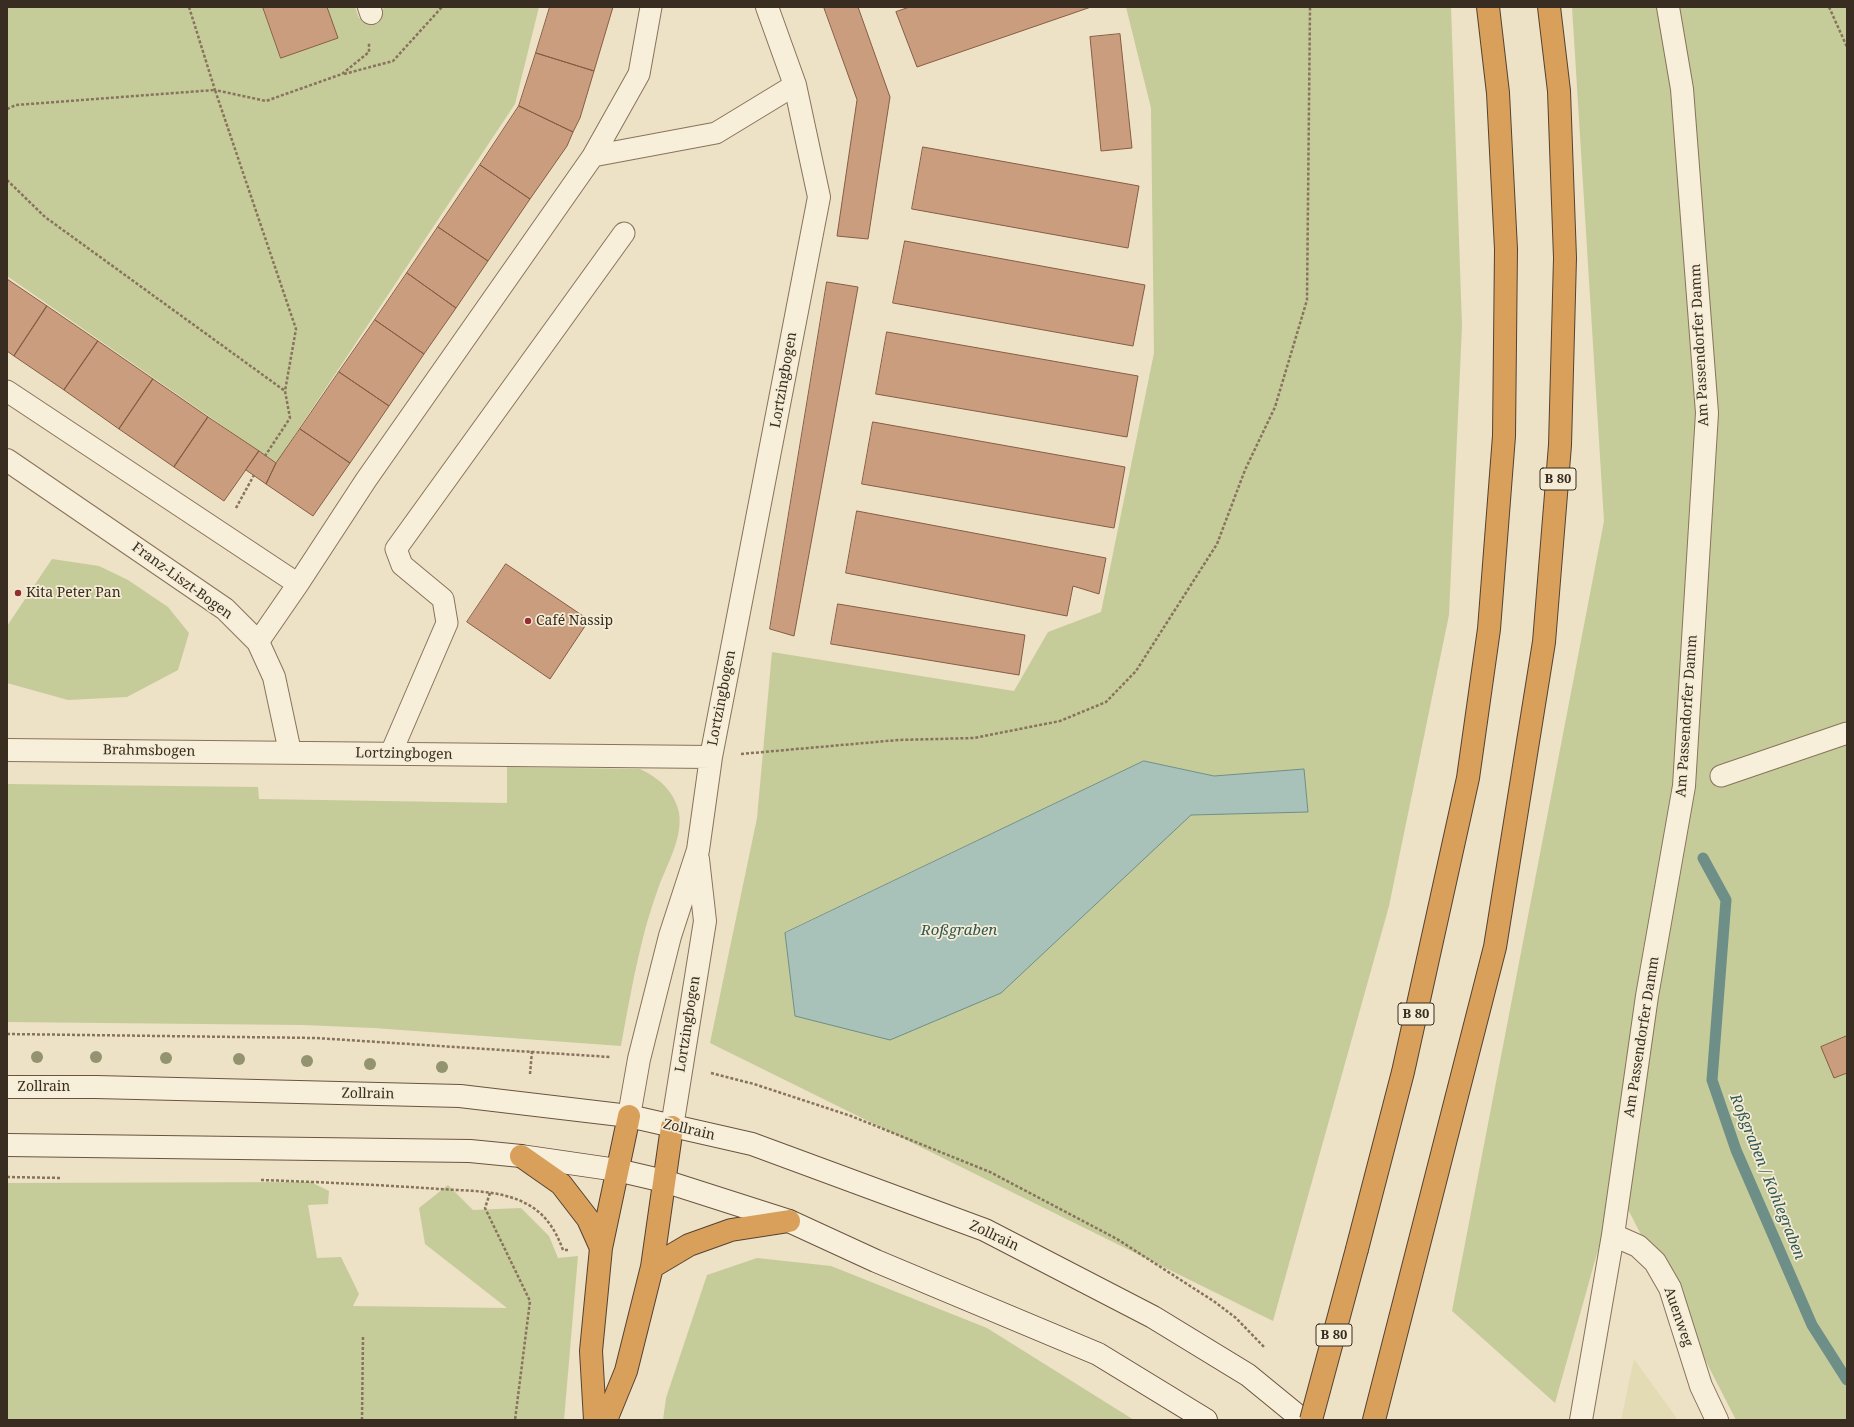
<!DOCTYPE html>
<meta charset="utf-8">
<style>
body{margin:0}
#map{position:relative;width:1854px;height:1427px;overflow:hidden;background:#ede1c6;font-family:"Noto Serif",serif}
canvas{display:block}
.frame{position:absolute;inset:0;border:8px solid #392c20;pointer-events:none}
</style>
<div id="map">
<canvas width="1854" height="1427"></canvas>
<div class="frame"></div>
</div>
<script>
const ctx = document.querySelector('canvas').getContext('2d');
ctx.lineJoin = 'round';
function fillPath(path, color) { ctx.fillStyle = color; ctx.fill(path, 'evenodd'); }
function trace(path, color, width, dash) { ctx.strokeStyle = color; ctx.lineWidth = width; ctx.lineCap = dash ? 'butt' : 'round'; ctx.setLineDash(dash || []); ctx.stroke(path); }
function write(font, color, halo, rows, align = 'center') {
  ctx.font = font + ' "Noto Serif",serif'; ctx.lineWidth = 3.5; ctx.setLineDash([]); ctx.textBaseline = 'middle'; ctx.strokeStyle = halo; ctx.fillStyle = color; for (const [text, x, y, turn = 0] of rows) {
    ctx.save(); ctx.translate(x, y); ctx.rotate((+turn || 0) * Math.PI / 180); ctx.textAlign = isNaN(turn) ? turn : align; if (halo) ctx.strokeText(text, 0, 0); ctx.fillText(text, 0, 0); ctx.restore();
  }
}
fillPath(new Path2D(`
 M 1634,1359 L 1678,1420 L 1621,1420 Z`), '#e2dbb4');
fillPath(new Path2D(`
 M 7,7 L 263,7 L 281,58 L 337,38 L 327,7 L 355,7 L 359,18 L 387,7 L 539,7 L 515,104 L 276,463 L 7,276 Z
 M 1126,7 L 1451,7 L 1462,326 L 1449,615 L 1389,906 L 1273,1321 L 710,1043 L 757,818 L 772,652 L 1014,691 L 1048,632 L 1101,612 L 1154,353 L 1151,108 ZM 1144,761 L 1214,776 L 1303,769 L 1308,811 L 1191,815 L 795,1015 L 785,932 Z
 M 1572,7 L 1847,7 L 1847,1420 L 1736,1420 L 1616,1186 L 1555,1403 L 1452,1311 L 1604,521 Z
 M 52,559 L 99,566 L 128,580 L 168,607 L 189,633 L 178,670 L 127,697 L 68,700 L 7,683 L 7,626 Z
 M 507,767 L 640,769 C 659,778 675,792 679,813 C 683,837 667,865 659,886 C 654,900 649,915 645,930 C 635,968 628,1007 621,1046 L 374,1028 L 303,1025 L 7,1022 L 7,784 L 258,787 L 259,799 L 507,803 Z
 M 311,1182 L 329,1191 L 328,1204 L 308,1205 L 317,1258 L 341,1257 L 359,1294 L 353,1306 L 507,1308 L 425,1244 L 419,1208 L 448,1185 L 473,1210 L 521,1208 L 549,1236 L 558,1258 L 578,1256 L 564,1420 L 7,1420 L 7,1183 Z
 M 757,1258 L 831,1266 L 987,1328 L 1134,1420 L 663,1420 L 666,1398 L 707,1275 Z`), '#c6cb9a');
const water = new Path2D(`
 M 1144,761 L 1214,776 L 1304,769 L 1308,812 L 1191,815 L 1001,993 L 890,1040 L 795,1016 L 785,933 Z`);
fillPath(water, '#a8c1b9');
trace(water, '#6e8f87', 1);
trace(new Path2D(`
 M 1703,858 L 1726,900 L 1712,1080 L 1736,1150 L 1812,1325 L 1847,1380`), '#6e8f87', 11);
const building = new Path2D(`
 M 263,7 L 327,7 L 338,38 L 281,58 Z
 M 550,7 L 613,7 L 594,71 L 536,53 Z
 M 824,7 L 858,7 L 890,97 L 868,239 L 837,236 L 857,100 Z
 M 910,7 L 1091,7 L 917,67 L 896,12 Z
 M 1120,34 L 1132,148 L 1101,151 L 1090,37 Z
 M 536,53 L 594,71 L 580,118 L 573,132 L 519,106 Z
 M 519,106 L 573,132 L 567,146 L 530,199 L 480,165 Z
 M 923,147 L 1139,186 L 1128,248 L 912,209 Z
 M 480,165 L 530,199 L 488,261 L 438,227 Z
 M 438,227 L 488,261 L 456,308 L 407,273 Z
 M 905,241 L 1145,285 L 1133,346 L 893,303 Z
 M 407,273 L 456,308 L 424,354 L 375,320 Z
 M 7,279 L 47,306 L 14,356 L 7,351 Z
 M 827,282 L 858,287 L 794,636 L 770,629 Z
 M 47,306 L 98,341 L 64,390 L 14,356 Z
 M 375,320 L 424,354 L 389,406 L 339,372 Z
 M 887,332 L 1138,376 L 1127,437 L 876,394 Z
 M 98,341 L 153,379 L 119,429 L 64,390 Z
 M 339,372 L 389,406 L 350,463 L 300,429 Z
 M 153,379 L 208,417 L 174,467 L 119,429 Z
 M 208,417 L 259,451 L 224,501 L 174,467 Z
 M 873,422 L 1125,467 L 1114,528 L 862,484 Z
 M 300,429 L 350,463 L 313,516 L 266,484 L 276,463 Z
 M 259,451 L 276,463 L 266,484 L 246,470 Z
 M 857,511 L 1106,558 L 1099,594 L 1073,586 L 1067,616 L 846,573 Z
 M 506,564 L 589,620 L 550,679 L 467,622 Z
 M 838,604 L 1025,635 L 1019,675 L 831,644 Z
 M 1847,1036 L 1847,1073 L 1834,1078 L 1821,1047 Z`);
fillPath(building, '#ca9d7e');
trace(building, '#865d43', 1);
const lane = new Path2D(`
 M 593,156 L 716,133 L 795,85
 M 7,391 L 298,584 L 258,642
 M 298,584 L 366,480 L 593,156 L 639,74 L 651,7
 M 391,753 L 447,623 L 443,599 L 402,565 L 396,549 L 624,233
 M 1721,776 L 1847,733`);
const street = new Path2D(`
 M 369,7 L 371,13
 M 7,460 L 225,609 L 258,642 L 274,677 L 290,752
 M 7,750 L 711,757
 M 629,1116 L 639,1059 L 670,936 L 698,850 L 711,757 L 819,197 L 795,85 L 767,7
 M 672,1127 L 705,921 L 698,859
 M 1613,1235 L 1638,1246 L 1655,1262 L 1670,1288 L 1701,1386 L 1717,1420
 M 1581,1420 L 1613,1235 L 1647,996 L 1684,786 L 1707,413 L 1682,89 L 1668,7`);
const secondary = new Path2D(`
 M 7,1087 L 96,1087 L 460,1096 L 629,1116 L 752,1144 L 985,1230 L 1153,1317 L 1248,1375 L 1303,1420
 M 7,1145 L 470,1151 L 521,1156 L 617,1170 L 664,1181 L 789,1221 L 876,1261 L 1098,1354 L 1206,1420`);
const highway = new Path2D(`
 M 521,1156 L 561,1184 L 588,1219 L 601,1248
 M 1357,1249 L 1403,1072 L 1468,778 L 1489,629 L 1504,436 L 1506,249 L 1498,93 L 1488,7
 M 652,1267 L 689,1245 L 731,1230 L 789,1221
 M 595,1420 L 591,1351 L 601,1248 L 629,1116
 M 606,1420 L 626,1371 L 652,1267 L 672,1127
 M 1374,1420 L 1495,947 L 1544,642 L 1560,445 L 1565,258 L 1559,91 L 1549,7`);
trace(lane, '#88735c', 23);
trace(street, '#88735c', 24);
trace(secondary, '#6a5440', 24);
trace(highway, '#564230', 24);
trace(new Path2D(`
 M 189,7 L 215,90 L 266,101 L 342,74 L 369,52 L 369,43
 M 1829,7 L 1847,47
 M 344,74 L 393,61 L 442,7
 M 7,109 L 16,105 L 215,90 L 296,329 L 285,391 L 290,418 L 265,456
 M 7,180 L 45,217 L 285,391
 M 236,508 L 254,475
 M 741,754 L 898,740 L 974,738 L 1060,721 L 1106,702 L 1136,671 L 1217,544 L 1245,470 L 1275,407 L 1307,300 L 1310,7
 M 7,1034 L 316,1038 L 610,1057
 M 711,1073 L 754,1084 L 851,1116 L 990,1172 L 1117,1239 L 1215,1302 L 1236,1318 L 1265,1348
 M 530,1074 L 532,1051
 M 7,1177 L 62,1178
 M 261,1180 C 321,1182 381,1185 440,1189 C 469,1191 501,1190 527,1204 C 546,1214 556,1231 563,1250 L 570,1250
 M 490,1193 L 485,1208 L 530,1301 L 515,1420
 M 362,1420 L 363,1336`), '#88735c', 2.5, [3, 2]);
trace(lane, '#f8efda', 21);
trace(street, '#f8efda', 22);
trace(secondary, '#f8efda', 22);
trace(highway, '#d9a05b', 22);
const highwayBridge = new Path2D(`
 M 1311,1420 L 1357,1249`);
trace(highwayBridge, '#564230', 24, []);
trace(highwayBridge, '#d9a05b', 22);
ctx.fillStyle = '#93936f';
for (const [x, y] of [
 [37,1057],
 [96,1057],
 [166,1058],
 [239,1059],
 [307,1061],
 [370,1064],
 [442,1067]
]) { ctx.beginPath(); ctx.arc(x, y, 6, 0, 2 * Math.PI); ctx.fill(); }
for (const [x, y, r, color] of [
 [18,593,4,"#952e30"],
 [528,621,4,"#952e30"]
]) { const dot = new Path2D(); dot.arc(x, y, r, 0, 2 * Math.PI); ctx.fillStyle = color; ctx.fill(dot); trace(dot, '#f5ecd6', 1.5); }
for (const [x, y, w] of [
 [1558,479,36],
 [1416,1014,36],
 [1334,1335,36]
]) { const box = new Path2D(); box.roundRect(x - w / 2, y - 11, w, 22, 3); ctx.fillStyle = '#f5ecd6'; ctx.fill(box); trace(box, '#392c20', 1); }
write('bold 13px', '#392c20', null, [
 ["B 80",1558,479],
 ["B 80",1416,1014],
 ["B 80",1334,1335]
]);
write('14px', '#392c20', '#f5ecd6', [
 ["Am Passendorfer Damm",1700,345,-93],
 ["Lortzingbogen",784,380,-80],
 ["Franz-Liszt-Bogen",182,581,36],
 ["Lortzingbogen",722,698,-79],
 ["Am Passendorfer Damm",1687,716,-86],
 ["Brahmsbogen",149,751,1],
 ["Lortzingbogen",404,754,1],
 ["Lortzingbogen",688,1024,-81],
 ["Am Passendorfer Damm",1642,1037,-81],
 ["Zollrain",44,1087],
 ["Zollrain",368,1094,1],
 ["Zollrain",689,1130,13],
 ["Zollrain",994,1236,25],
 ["Auenweg",1678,1317,71]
]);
write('14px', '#392c20', '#f5ecd6', [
 ["Kita Peter Pan",26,593],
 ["Café Nassip",536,621]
], 'left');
write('italic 15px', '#305855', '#f5ecd6', [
 ["Roßgraben",959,931],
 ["Roßgraben / Kohlegraben",1767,1177,68]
]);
</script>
